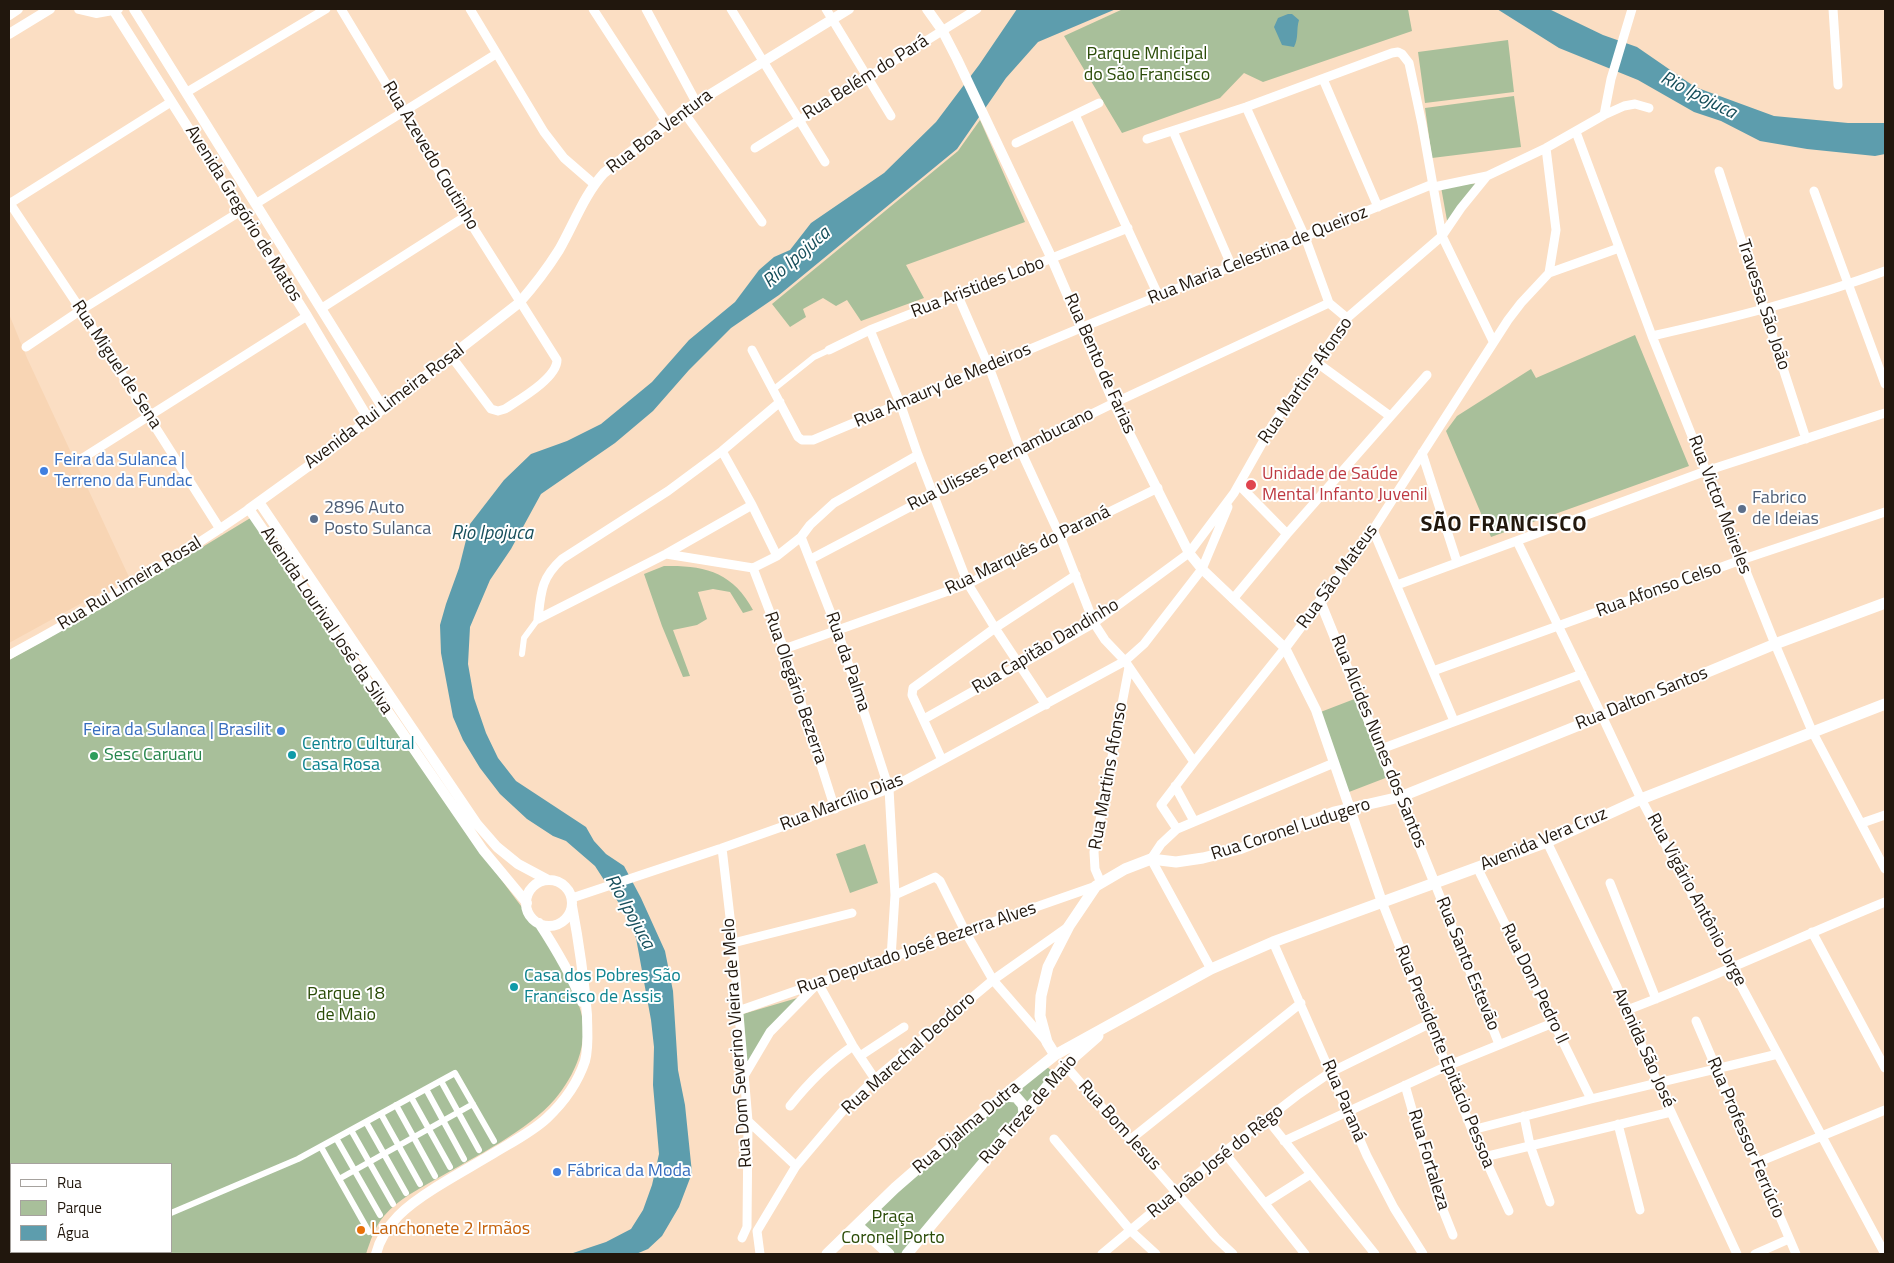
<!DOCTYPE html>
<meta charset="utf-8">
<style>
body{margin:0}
#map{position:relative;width:1894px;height:1263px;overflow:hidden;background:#fbdec3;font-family:"Titillium Web",sans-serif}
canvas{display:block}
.frame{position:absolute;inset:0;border:10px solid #21170d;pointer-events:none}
.legend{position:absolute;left:10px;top:1163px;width:162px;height:90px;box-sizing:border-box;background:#fff;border:1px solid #a6a29e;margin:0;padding:6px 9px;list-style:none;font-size:15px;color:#21170d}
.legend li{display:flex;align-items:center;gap:10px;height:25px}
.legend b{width:25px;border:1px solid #a6a29e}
</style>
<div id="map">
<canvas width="1894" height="1263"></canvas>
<div class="frame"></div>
<ul class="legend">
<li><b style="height:6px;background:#fff"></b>Rua</li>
<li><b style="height:14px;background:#a8bf9a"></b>Parque</li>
<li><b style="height:14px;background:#5d9dad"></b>Água</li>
</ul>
</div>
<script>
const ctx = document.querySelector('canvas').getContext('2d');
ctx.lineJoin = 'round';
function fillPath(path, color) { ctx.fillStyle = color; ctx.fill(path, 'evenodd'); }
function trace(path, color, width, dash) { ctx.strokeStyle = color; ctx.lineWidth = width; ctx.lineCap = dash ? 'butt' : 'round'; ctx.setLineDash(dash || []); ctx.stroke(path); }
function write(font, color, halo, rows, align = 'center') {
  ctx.font = font + ' "Titillium Web",sans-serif'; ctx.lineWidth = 4; ctx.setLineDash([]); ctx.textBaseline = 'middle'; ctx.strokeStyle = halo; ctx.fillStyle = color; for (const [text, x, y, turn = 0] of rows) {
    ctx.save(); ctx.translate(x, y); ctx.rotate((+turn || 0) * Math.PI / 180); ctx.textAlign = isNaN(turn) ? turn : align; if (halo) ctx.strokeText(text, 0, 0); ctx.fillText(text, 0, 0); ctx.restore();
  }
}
fillPath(new Path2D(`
 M 9,314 L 27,358 L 129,577 L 9,643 Z`), '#f8d5b4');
fillPath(new Path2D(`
 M 1123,9 L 1408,9 L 1412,31 L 1263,82 L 1244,73 L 1220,98 L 1122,133 L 1064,36 Z
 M 1508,40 L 1514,92 L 1425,103 L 1418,52 Z
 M 1514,96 L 1521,147 L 1432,158 L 1425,108 Z
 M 980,120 L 1025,222 L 906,265 L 924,298 L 861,321 L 847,300 L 836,306 L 823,298 L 803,309 L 806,317 L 790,327 L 772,304 L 958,151 Z
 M 1479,183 L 1448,226 L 1441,187 Z
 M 1635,335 L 1689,466 L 1491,537 L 1446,431 L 1457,416 L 1531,369 L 1536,378 Z
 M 252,517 C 330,630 406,744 484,856 C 516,902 567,958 581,1012 C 589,1044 575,1075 555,1099 C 529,1130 473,1158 438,1178 C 419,1189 398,1199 384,1216 C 375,1226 370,1242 366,1254 L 9,1254 L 9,660 L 107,605 ZM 11,1164 L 171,1164 L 171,1252 L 11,1252 Z
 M 664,566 C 704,565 733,572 753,610 L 743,613 L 730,592 L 713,589 L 698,592 L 707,619 L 697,625 L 673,630 L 690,676 L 683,677 L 662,626 L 644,574 Z
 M 1357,698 L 1388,777 L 1349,792 L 1318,713 Z
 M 865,844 L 878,883 L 850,893 L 836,854 Z
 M 804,996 L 746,1068 L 743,1014 Z
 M 1046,1066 L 1052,1071 L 1052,1075 L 902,1254 L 886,1254 L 858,1229 L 897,1191 Z`), '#a8bf9a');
fillPath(new Path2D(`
 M 1017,9 L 1116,9 L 1038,42 L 1006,78 L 957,149 L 779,295 L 731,328 L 689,370 L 653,411 L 615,443 L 541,494 L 511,549 L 490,580 L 470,627 L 468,664 L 474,698 L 486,733 L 498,758 L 516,781 L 586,827 L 594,841 L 606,854 L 624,866 L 641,898 L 665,951 L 673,991 L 678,1070 L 685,1105 L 692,1173 L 679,1207 L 662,1236 L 648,1249 L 636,1254 L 570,1254 L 606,1242 L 631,1229 L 643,1210 L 652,1185 L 659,1154 L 653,1085 L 654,1047 L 651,1020 L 636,938 L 622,908 L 595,866 L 566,841 L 553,836 L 527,819 L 500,794 L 480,768 L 463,740 L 453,717 L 441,653 L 440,625 L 446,604 L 459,568 L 470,524 L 504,480 L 531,454 L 567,441 L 601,424 L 652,382 L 689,340 L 735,302 L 759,270 L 774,257 L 790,250 L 811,223 L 884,173 L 936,122 L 979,65 Z
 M 1497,9 L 1549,9 L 1603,35 L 1637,47 L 1695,87 L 1774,116 L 1848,123 L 1885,123 L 1885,154 L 1875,156 L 1807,149 L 1760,141 L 1721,121 L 1694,112 L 1638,80 L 1559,48 Z
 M 1288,14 L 1292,14 L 1299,20 C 1296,30 1299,37 1294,47 L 1282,45 L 1274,27 L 1278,18 Z`), '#5d9dad');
trace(new Path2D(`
 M 774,389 L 814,357 L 829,350
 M 522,654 L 524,638 L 538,619
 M 441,1081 L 479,1150
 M 426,1089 L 464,1159
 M 411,1097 L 450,1167
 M 396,1105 L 435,1176
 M 381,1114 L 420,1184
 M 366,1122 L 406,1193
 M 351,1130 L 393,1204
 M 336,1138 L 380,1215
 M 321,1147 L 369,1232
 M 339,1179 L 473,1104
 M 171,1213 L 298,1159 L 455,1073 L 494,1141`), '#fff', 6);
trace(new Path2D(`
 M 341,9 L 466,216 L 557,360 C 557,378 520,399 505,409 L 498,411 L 491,409 L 451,356
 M 470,9 L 544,132 L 564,158 L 594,184
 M 593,9 L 667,123
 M 646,9 L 696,102
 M 731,9 L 825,162
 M 826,9 L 891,116
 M 1833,9 L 1838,85
 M 1323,79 L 1378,207
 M 187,92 L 326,9
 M 1246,107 L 1305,237 L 1329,303 L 1347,318
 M 683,111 L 762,222
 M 1075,115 L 1159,297
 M 1604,115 L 1611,79 L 1632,9
 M 1173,131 L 1232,267
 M 1576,132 L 1652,336 L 1775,644 L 1812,731 L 1885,869
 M 1147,139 L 1246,107 L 1392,53 L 1398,52 L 1402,54 L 1409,63 L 1422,124 L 1442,236 L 1493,341
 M 1016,143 L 1099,103
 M 755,148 L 977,9
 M 1719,171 L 1806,439
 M 1434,187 L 1487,176
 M 1814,191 L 1885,384
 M 9,202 L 81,310 L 220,529
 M 257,203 L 496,54
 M 9,204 L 171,102
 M 1549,273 L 1619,248
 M 958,296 L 989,367 L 1020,449 L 1060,536 L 1094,623 L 1105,640 L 1125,661 L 1194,762
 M 322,308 L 466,216
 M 870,330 L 900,403 L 918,455 L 968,584 L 995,628 L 1046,705
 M 1652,336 C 1732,318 1809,299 1885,271
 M 26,347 L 81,310 L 241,211
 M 752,350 L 798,437 L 802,440 L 813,440 L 1083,327 L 1433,184
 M 829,350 L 870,330 L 1128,228
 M 1316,362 L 1390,416
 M 722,451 L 752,505 L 777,556
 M 1422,453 L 1457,562
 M 78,461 L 307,316
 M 1239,485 L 1287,534
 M 1373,530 L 1454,721
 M 801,537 L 837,629 L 889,789 L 895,895 L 891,958
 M 1517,541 L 1602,716 L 1641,799 L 1885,1254
 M 666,554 L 753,568
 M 811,559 L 1020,449 L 1114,403 L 1329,303
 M 753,568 L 784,649 L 835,809
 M 753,568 L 777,556 L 801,537 L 810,525 L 834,503 L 918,455
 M 1397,585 L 1706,471 L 1885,413
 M 1233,599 L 1287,534 L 1427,375
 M 1320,601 L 1373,530 L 1508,320 L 1521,303 L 1549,273 L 1556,230 L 1546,148
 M 538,619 C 541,592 541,578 562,559 L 668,491 L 722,451 L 780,402
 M 538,619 L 666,554 L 752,505
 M 784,649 L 968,584 L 1060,536 L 1158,488
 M 9,655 C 91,611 172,562 249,509
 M 1433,671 L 1741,560 L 1885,512
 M 924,719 L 1094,623 L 1189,553 L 1234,493 L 1273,424 L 1347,318 L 1442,236 L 1461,208 L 1487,176 L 1546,148 L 1604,115 L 1624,106 L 1635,104 L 1649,108
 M 1381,749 L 1582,674
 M 942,760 L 912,695 L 913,688 L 995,628 L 1076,575
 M 1175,786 L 1194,821
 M 1862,823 L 1885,815
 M 1177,829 L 1161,805 L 1194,762 L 1285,648
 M 1547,842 L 1617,987 L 1658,1084 L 1737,1254
 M 722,848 L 733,943 L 748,1121 L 747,1227 L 742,1238
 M 1478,869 L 1591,1099
 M 1101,883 L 1095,869 L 1094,852 L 1129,667
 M 1610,883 L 1656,999
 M 1435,884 L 1499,1044
 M 895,895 L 935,877 L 940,881 L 966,933 L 993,980 L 1046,1041
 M 572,898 L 722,848 L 889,789 L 1125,661 L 1144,644 L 1202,569 L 1228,507
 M 1382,902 L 1472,1130 L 1509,1211
 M 1812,932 L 1885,1068
 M 1273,942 L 1367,1156 L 1394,1208 L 1423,1254
 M 733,943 L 852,913
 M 1211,969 L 1151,859 L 1161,844 L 1177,829 L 1334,763
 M 1627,1010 C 1715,977 1799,937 1885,902
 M 738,1011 L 1096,886
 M 1696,1021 L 1796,1254
 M 860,1056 L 904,1027
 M 1065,1065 L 1216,1238 L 1233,1254
 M 744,1076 L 770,1032 L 818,983 L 853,1046 L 875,1079
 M 1405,1085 L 1435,1190 L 1453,1235
 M 790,1106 C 809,1082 828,1063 853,1046
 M 1524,1116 L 1530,1145 L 1550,1202
 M 1267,1119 L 1375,1254
 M 748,1121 L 796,1166
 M 1618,1124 L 1640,1210
 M 1472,1130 L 1591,1099 L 1778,1054
 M 1054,1139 L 1131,1231 L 1156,1254
 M 1131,1139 L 1301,1003
 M 1284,1141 L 1447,1066 L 1553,1023
 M 1224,1152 L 1305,1254
 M 1484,1157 L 1671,1112
 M 1756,1163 L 1885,1110
 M 1265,1203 L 1311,1174
 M 760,1254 L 757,1231 L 796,1166 L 846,1107 L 875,1079 L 993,980 L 1068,927
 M 1102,1254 L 1224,1152 L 1299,1094 L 1331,1072 L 1429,1024
 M 1755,1254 L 1789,1239`), '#fff', 9);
trace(new Path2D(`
 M 79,9 L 96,13 L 118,9
 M 134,9 L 383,408
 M 927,9 L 942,30 L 957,59 L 1052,259 L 1114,403 L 1189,553 L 1202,569 L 1285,648 L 1316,710 L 1382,902
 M 114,11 L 307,316 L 369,420
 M 9,15 L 18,9
 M 9,34 L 50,9
 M 259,502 L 477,824 L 497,847 L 518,864 L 548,880
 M 1320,601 L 1435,884
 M 1285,648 L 1320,601
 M526 903a23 23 0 1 1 46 0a23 23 0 1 1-46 0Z
 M 527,903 L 483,850 L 249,509 L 317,460 L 519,303 C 534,286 547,269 559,250 C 574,224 584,195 604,173 L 683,111 L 849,9
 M 539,923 C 556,949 571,974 582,1002
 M 376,1254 C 384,1223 408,1205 435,1188 C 454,1176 474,1165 494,1153 C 512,1142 532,1132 547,1118 C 564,1102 578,1082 585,1061 C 589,1046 587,1030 587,1015 C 584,978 579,943 572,906`), '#fff', 10);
trace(new Path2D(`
 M 1055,1055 L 1047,1042 L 1040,1016 L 1041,996 L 1048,967 L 1069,926 L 1096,886 L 1125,869 L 1151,859 L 1176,862 L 1203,858 L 1239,849 L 1334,812 L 1400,797 L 1602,716 L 1775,644 L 1885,603
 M 1004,1096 L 1016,1097 L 1023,1105 L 1024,1114
 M 858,1226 L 889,1254
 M 827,1254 L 895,1188 L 964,1128 L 1055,1055 L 1211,969 L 1273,942 L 1547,842 L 1641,799 L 1885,704
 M 907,1254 L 1065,1065 L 1098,1036`), '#fff', 11);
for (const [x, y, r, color] of [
 [44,471,5,"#3f7fe0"],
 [1251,485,6,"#e0444e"],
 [1742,509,5,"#5c6f8a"],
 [314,519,5,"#5c6f8a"],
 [281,731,5,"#3f7fe0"],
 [292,755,5,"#0f9aa8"],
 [94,756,5,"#2e9e5b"],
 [514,987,5,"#0f9aa8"],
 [557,1172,5,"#3f7fe0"],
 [361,1230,5,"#e8710a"]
]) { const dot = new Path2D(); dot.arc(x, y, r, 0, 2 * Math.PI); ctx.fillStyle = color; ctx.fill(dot); trace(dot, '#fff', 2); }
write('18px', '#2a4b07', '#fff', [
 ["Parque Mnicipal",1147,55],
 ["do São Francisco",1147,76],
 ["Parque 18",346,995],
 ["de Maio",346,1016],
 ["Praça",893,1218],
 ["Coronel Porto",893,1239]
]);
write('18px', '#21170d', '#fff', [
 ["Rua Belém do Pará",866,78,-32],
 ["Rua Boa Ventura",660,132,-37],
 ["Rua Azevedo Coutinho",430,156,59],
 ["Avenida Gregório de Matos",243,214,58],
 ["Rua Maria Celestina de Queiroz",1258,256,-22],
 ["Rua Aristides Lobo",978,288,-21],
 ["Travessa São João",1763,305,72],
 ["Rua Bento de Farias",1099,364,66],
 ["Rua Miguel de Sena",116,365,57],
 ["Rua Martins Afonso",1306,381,-55],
 ["Rua Amaury de Medeiros",943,386,-23],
 ["Avenida Rui Limeira Rosal",385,407,-37],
 ["Rua Ulisses Pernambucano",1001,460,-27],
 ["Rua Victor Meireles",1719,505,69],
 ["Rua Marquês do Paraná",1028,551,-26],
 ["Rua São Mateus",1338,577,-54],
 ["Rua Rui Limeira Rosal",130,584,-31],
 ["Rua Afonso Celso",1659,590,-20],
 ["Avenida Lourival José da Silva",326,621,56],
 ["Rua Capitão Dandinho",1046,647,-31],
 ["Rua da Palma",847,662,71],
 ["Rua Olegário Bezerra",795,688,71],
 ["Rua Dalton Santos",1642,699,-22],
 ["Rua Alcides Nunes dos Santos",1378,742,68],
 ["Rua Martins Afonso",1109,776,-80],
 ["Rua Marcílio Dias",842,803,-21],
 ["Rua Coronel Ludugero",1291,830,-18],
 ["Avenida Vera Cruz",1544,840,-23],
 ["Rua Vigário Antônio Jorge",1696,900,62],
 ["Rua Deputado José Bezerra Alves",917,949,-19],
 ["Rua Santo Estevão",1467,964,68],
 ["Rua Dom Pedro II",1534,984,64],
 ["Rua Dom Severino Vieira de Melo",738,1043,-94],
 ["Avenida São José",1643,1048,66],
 ["Rua Marechal Deodoro",909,1054,-42],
 ["Rua Presidente Epitácio Pessoa",1444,1057,68],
 ["Rua Paraná",1343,1101,67],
 ["Rua Treze de Maio",1029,1110,-49],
 ["Rua Bom Jesus",1119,1126,48],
 ["Rua Djalma Dutra",967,1128,-40],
 ["Rua Professor Ferrúcio",1745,1138,67],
 ["Rua Fortaleza",1428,1160,73],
 ["Rua João José do Rêgo",1216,1162,-39]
]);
write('18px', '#366cbe', '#fff', [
 ["Feira da Sulanca |",54,461],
 ["Terreno da Fundac",54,482],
 ["Feira da Sulanca | Brasilit",271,731,"right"],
 ["Fábrica da Moda",567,1172]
], 'left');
write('18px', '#be3a42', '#fff', [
 ["Unidade de Saúde",1262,475],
 ["Mental Infanto Juvenil",1262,496]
], 'left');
write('18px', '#4e5e75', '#fff', [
 ["Fabrico",1752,499],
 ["de Ideias",1752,520],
 ["2896 Auto",324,509],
 ["Posto Sulanca",324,530]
], 'left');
write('18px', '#0d838f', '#fff', [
 ["Centro Cultural",302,745],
 ["Casa Rosa",302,766],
 ["Casa dos Pobres São",524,977],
 ["Francisco de Assis",524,998]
], 'left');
write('18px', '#27864d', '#fff', [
 ["Sesc Caruaru",104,756]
], 'left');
write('18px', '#c56008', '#fff', [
 ["Lanchonete 2 Irmãos",371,1230]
], 'left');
write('italic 19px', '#164e5a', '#fff', [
 ["Rio Ipojuca",1698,96,27],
 ["Rio Ipojuca",797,258,-41],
 ["Rio Ipojuca",492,534],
 ["Rio Ipojuca",629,912,61]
]);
ctx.letterSpacing = '1px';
write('bold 22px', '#21170d', '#fff', [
 ["SÃO FRANCISCO",1504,526]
]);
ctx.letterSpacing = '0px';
</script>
